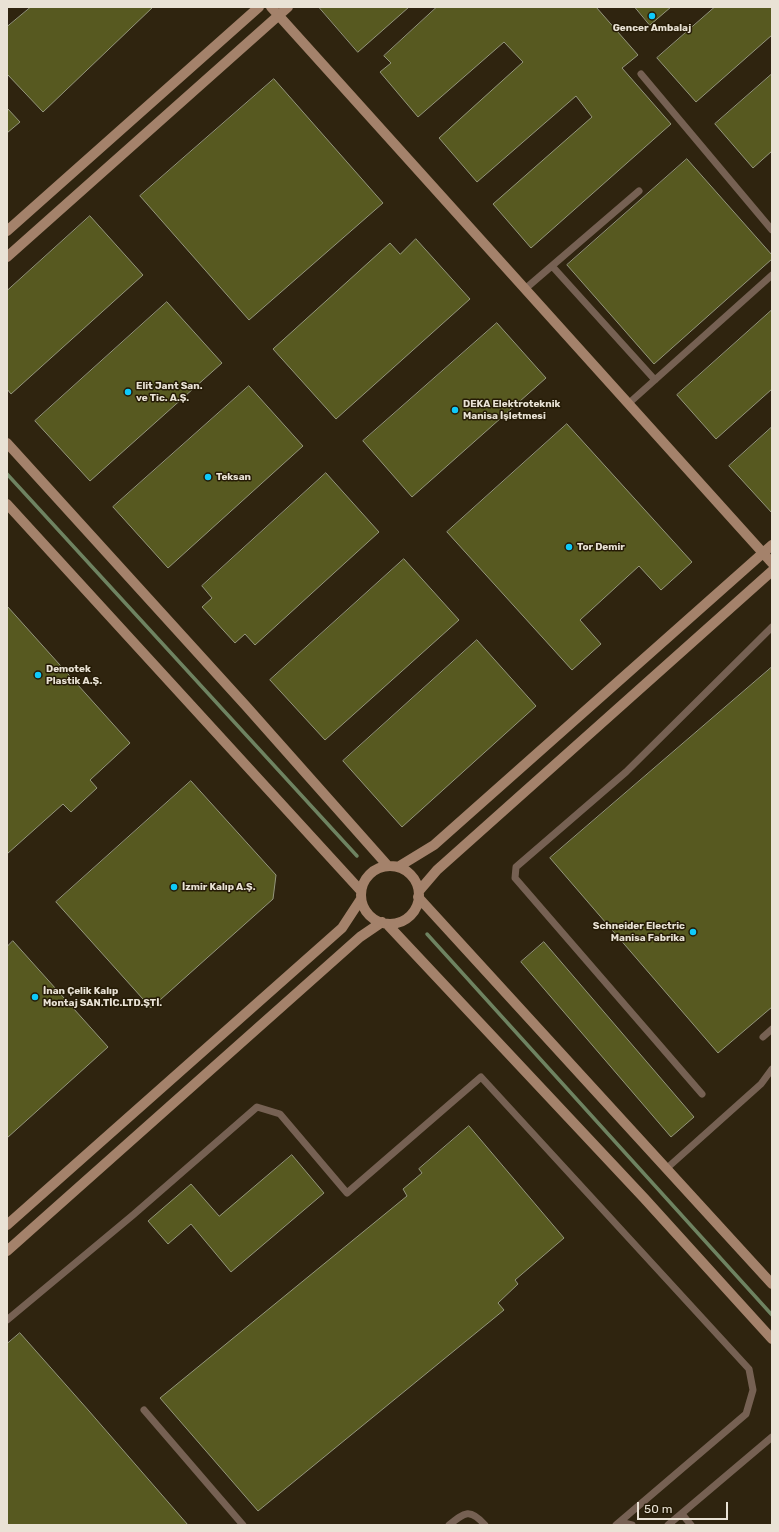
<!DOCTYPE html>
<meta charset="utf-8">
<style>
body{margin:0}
#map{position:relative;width:779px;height:1532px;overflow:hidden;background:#2f240f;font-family:Rubik,sans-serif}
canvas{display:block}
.frame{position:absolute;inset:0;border:8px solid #e9e2d5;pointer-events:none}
.scale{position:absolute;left:637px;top:1502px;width:91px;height:18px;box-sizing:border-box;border:2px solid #e9e2d5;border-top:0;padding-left:5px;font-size:12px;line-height:14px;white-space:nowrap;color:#e9e2d5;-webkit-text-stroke:3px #251b06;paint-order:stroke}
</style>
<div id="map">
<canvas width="779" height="1532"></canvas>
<div class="frame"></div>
<div class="scale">50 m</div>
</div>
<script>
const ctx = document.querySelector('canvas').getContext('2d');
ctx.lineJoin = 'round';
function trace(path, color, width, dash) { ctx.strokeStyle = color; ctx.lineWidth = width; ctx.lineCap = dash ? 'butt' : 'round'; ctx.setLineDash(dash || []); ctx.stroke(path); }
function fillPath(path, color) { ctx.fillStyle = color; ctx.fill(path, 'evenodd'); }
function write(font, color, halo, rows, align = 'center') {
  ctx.font = font + ' Rubik,sans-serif'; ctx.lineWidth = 3; ctx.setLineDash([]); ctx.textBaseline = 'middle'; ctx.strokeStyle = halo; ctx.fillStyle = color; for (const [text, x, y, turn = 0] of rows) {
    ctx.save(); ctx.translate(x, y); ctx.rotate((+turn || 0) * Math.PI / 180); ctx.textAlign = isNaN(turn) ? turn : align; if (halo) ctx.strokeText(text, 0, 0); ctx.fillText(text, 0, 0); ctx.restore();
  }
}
trace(new Path2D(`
 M 7,474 L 357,856
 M 427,934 L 772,1315`), '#6e8361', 3.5);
const building = new Path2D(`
 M 31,7 L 153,7 L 43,112 L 7,74 L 7,27 Z
 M 319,7 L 409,7 L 358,52 Z
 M 437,7 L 596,7 L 638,55 L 622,68 L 671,124 L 531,248 L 493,204 L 592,117 L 576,96 L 477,182 L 439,138 L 523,62 L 504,42 L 418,117 L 380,72 L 391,63 L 384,56 Z
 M 635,7 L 671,7 L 650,25 Z
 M 715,7 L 772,7 L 772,35 L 696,102 L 657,58 Z
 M 772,74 L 772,151 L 753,168 L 715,124 Z
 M 274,79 L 383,203 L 249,320 L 140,196 Z
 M 7,108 L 20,122 L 7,133 Z
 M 687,159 L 772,255 L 772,259 L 654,364 L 567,265 Z
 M 90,216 L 143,275 L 11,394 L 7,389 L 7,291 Z
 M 416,239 L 470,299 L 336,419 L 273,349 L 390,243 L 400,254 Z
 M 167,302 L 222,363 L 90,481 L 35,421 Z
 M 772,310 L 772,389 L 716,439 L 677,395 Z
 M 497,323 L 546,378 L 412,497 L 363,441 Z
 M 249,386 L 303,446 L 168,568 L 113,507 Z
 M 567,424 L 692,562 L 661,590 L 639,566 L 580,620 L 601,644 L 572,670 L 447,532 Z
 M 772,427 L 772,513 L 729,466 Z
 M 326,473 L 379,532 L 255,645 L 245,634 L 235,643 L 202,607 L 212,598 L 202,586 Z
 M 404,559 L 459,620 L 325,740 L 270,680 Z
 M 7,606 L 130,743 L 90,780 L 97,788 L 71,812 L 63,804 L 7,854 Z
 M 477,640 L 536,706 L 402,827 L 343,761 Z
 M 772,667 L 772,1007 L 718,1053 L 550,858 Z
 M 191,781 L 276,875 L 273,899 L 151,1008 L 56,902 Z
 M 13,941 L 108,1047 L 7,1138 L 7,947 Z
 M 544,942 L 694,1117 L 671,1137 L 521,962 Z
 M 469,1126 L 564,1238 L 515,1280 L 518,1284 L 498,1303 L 504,1310 L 258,1511 L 160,1398 L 407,1196 L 403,1189 L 422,1173 L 419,1169 Z
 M 292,1155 L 324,1193 L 231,1272 L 191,1224 L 168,1244 L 148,1221 L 191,1184 L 219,1216 Z
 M 20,1333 L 89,1411 L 188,1525 L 7,1525 L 7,1344 Z`);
fillPath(building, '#575920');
trace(building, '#94967c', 1);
trace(new Path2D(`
 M 641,74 L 772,230
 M 552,266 L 655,380
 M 525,289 L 639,191
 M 628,404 L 772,275
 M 763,1037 L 772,1029
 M 702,1094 L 515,878 L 516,867 L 626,772 L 772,627
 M 666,1169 L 761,1084 L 772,1069
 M 7,1320 L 133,1215 L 257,1107 L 280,1114 L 347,1193 L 481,1077 L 749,1369 L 753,1390 L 746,1414 L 616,1525
 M 144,1410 L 243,1525
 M 682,1514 L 691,1525
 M 620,1522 L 632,1525
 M 449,1525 C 465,1512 470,1508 485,1525
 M 668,1525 L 772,1437`), '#766153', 7);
trace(new Path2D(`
 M 271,7 L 772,563
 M 7,231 L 259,7
 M 7,257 L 288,7
 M 7,443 L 246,706 L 388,866
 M 7,504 L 361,891
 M361 895a29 29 0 1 1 58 0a29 29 0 1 1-58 0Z
 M 398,867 L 434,845 L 772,545
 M 419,891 L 437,870 L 772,571
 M 418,897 L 772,1284
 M 387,924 L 644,1198 L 772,1339
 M 7,1225 L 342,928 L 361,899
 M 7,1251 L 360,937 L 382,922`), '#a4826b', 10);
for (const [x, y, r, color] of [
 [652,16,4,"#0ecafa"],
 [128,392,4,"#0ecafa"],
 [455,410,4,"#0ecafa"],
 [208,477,4,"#0ecafa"],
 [569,547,4,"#0ecafa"],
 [38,675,4,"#0ecafa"],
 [174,887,4,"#0ecafa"],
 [693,932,4,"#0ecafa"],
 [35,997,4,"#0ecafa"]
]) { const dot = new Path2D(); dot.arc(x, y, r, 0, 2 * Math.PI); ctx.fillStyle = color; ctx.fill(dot); trace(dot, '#251b06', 1.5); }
write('bold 10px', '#e9e2d5', '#251b06', [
 ["Gencer Ambalaj",652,28,"center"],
 ["Elit Jant San.",136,386],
 ["ve Tic. A.Ş.",136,398],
 ["DEKA Elektroteknik",463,404],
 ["Manisa İşletmesi",463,416],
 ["Teksan",216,477],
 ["Tor Demir",577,547],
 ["Demotek",46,669],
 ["Plastik A.Ş.",46,681],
 ["İzmir Kalıp A.Ş.",182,887],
 ["Schneider Electric",685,926,"right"],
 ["Manisa Fabrika",685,938,"right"],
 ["İnan Çelik Kalıp",43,991],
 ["Montaj SAN.TİC.LTD.ŞTİ.",43,1003]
], 'left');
</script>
